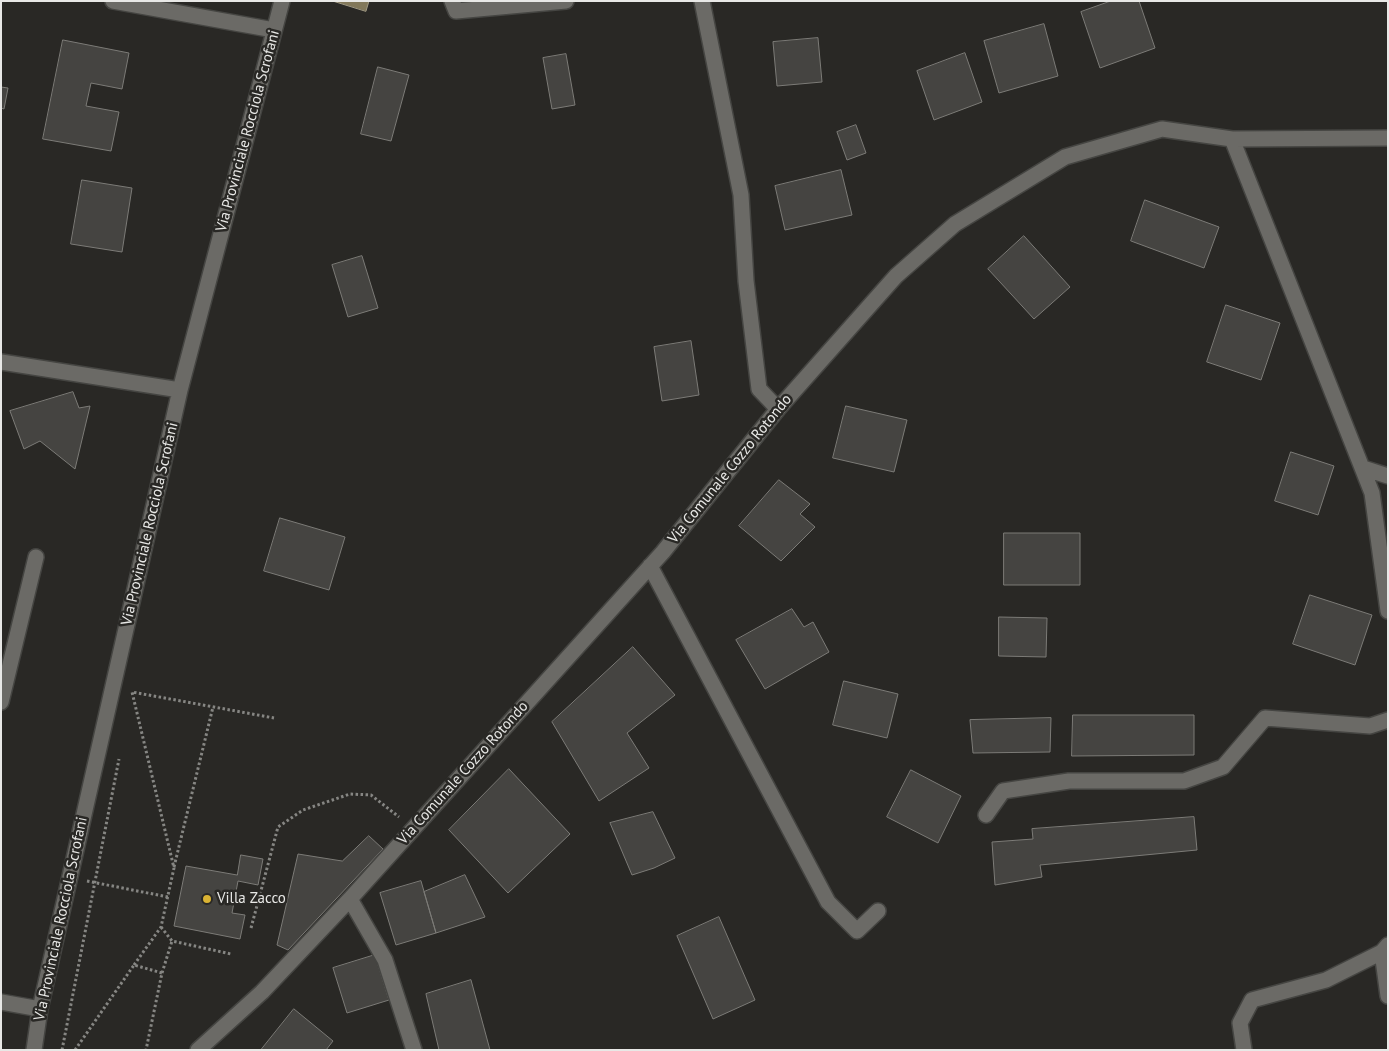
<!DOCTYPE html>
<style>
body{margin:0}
#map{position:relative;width:1389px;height:1051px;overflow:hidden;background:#292825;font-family:"PT Sans",sans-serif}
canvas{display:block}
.frame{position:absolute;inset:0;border:2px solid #e8e8e6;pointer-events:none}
</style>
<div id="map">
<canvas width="1389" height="1051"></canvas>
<div class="frame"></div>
</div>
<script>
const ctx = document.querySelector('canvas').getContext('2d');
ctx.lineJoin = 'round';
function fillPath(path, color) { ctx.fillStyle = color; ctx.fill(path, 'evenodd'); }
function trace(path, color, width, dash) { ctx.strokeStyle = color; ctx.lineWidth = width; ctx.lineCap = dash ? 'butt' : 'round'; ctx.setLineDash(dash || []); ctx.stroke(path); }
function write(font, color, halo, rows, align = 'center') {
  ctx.font = font + ' "PT Sans",sans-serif'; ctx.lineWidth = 5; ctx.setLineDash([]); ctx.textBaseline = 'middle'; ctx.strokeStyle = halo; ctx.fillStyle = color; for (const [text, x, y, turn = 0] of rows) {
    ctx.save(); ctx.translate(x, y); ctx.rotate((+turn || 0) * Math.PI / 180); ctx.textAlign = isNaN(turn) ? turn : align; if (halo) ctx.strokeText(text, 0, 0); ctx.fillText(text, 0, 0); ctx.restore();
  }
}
const water = new Path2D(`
 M 333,1 L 369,1 L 366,11 Z`);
fillPath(water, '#82785a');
trace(water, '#a19a84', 1);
const building = new Path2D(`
 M 1111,1 L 1139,1 L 1155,48 L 1100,68 L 1081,12 Z
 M 1044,24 L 1058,76 L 999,93 L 984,41 Z
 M 818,38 L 822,82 L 777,86 L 773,42 Z
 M 63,40 L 129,53 L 122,89 L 91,83 L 86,106 L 119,112 L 111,151 L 43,139 Z
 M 965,53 L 982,102 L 934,120 L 917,71 Z
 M 566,54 L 575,105 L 552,109 L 543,58 Z
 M 378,67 L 409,75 L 391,141 L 361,134 Z
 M 1,87 L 8,88 L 4,109 L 1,108 Z
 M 856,125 L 866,153 L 847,160 L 837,132 Z
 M 841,170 L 852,215 L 785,230 L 775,186 Z
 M 82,180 L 132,188 L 122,252 L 71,244 Z
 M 1145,200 L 1219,227 L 1204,268 L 1131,241 Z
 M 1024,236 L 1070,287 L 1034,319 L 988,269 Z
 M 362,256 L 378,308 L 348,317 L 332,265 Z
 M 1226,305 L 1280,323 L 1261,380 L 1207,362 Z
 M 691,341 L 699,395 L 662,401 L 654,347 Z
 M 73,392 L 79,408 L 90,406 L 75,469 L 40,441 L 24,449 L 10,411 Z
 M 846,406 L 907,420 L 894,472 L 833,458 Z
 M 1291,452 L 1334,466 L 1318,515 L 1275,501 Z
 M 779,480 L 810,504 L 800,514 L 815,527 L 781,561 L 739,526 Z
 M 280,518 L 345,537 L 329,590 L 264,571 Z
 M 1004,533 L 1080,533 L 1080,585 L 1004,585 Z
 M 1310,595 L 1372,615 L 1355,665 L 1293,644 Z
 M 792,609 L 804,627 L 813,622 L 829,652 L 765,689 L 736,640 Z
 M 999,617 L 1047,618 L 1046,657 L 999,656 Z
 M 633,647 L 675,695 L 627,733 L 649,768 L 599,801 L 552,722 Z
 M 844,681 L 898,694 L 887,738 L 833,725 Z
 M 1073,715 L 1194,715 L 1194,755 L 1072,756 Z
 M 1051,718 L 1050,752 L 973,753 L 970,720 Z
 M 509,769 L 570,834 L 508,893 L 449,830 Z
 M 911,770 L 961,796 L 938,843 L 887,817 Z
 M 653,812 L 675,858 L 654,868 L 632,875 L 610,823 Z
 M 1194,817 L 1197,850 L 1040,865 L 1042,877 L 995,885 L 992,842 L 1033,839 L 1032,829 Z
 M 369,836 L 383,849 L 288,950 L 277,945 L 298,854 L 342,861 Z
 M 241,855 L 263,859 L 258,885 L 238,881 L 232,913 L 245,915 L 240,939 L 174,926 L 186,866 L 237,875 Z
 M 465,875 L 485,917 L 436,933 L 424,892 Z
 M 421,881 L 436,933 L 396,945 L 380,893 Z
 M 719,917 L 755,1000 L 713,1019 L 677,936 Z
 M 375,955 L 389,1000 L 347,1013 L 333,968 Z
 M 471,980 L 490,1050 L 439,1050 L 426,994 Z
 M 294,1009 L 333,1041 L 326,1050 L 261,1050 Z`);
fillPath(building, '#454441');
trace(building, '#7c7b77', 1);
const minor = new Path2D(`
 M 113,1 L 274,30
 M 452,1 L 456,11 L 566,1
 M 702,1 L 741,195 L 746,281 L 759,389 L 778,409
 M 1232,139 L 1372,493 L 1388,611
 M 1,362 L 180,390
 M 1363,468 L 1388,476
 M 650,566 L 828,902 L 857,931 L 878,911
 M 1,702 L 36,557
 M 986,815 L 1003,791 L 1069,781 L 1184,781 L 1223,767 L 1265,718 L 1370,726 L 1388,720
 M 350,899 L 385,960 L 414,1050
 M 1382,952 L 1388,996
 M 1,1002 L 40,1009
 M 34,1050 L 40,1009 L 180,390 L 282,1
 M 198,1050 L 262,992 L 350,899 L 663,552 L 778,409 L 896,276 L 955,224 L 1065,157 L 1162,129 L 1232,139 L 1388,138
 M 1244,1050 L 1240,1023 L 1252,1000 L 1326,980 L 1382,952 L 1388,945`);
trace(minor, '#454542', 18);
trace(new Path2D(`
 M 174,867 L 213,707
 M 87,881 L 168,897
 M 161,927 L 172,941 L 231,954
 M 251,928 L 278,827 L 303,810 L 350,794 L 371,795 L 399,817
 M 134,965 L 161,927 L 174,868 L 132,692 L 274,718
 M 162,973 L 172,941
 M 62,1050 L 119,759
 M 75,1050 L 134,965 L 162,973 L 146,1050`), '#868683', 3, [2.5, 2.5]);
trace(minor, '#6b6a66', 15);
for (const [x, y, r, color] of [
 [207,899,5,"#dab333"]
]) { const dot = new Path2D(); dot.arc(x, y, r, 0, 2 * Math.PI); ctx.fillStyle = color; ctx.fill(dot); trace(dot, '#292825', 2); }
write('15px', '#e8e8e6', '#292825', [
 ["Via Provinciale Rocciola Scrofani",248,131,-75],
 ["Via Comunale Cozzo Rotondo",730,469,-51],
 ["Via Provinciale Rocciola Scrofani",150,524,-77],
 ["Via Comunale Cozzo Rotondo",463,773,-48],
 ["Via Provinciale Rocciola Scrofani",61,919,-78]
]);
write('15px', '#e8e8e6', '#292825', [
 ["Villa Zacco",217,899]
], 'left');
</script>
